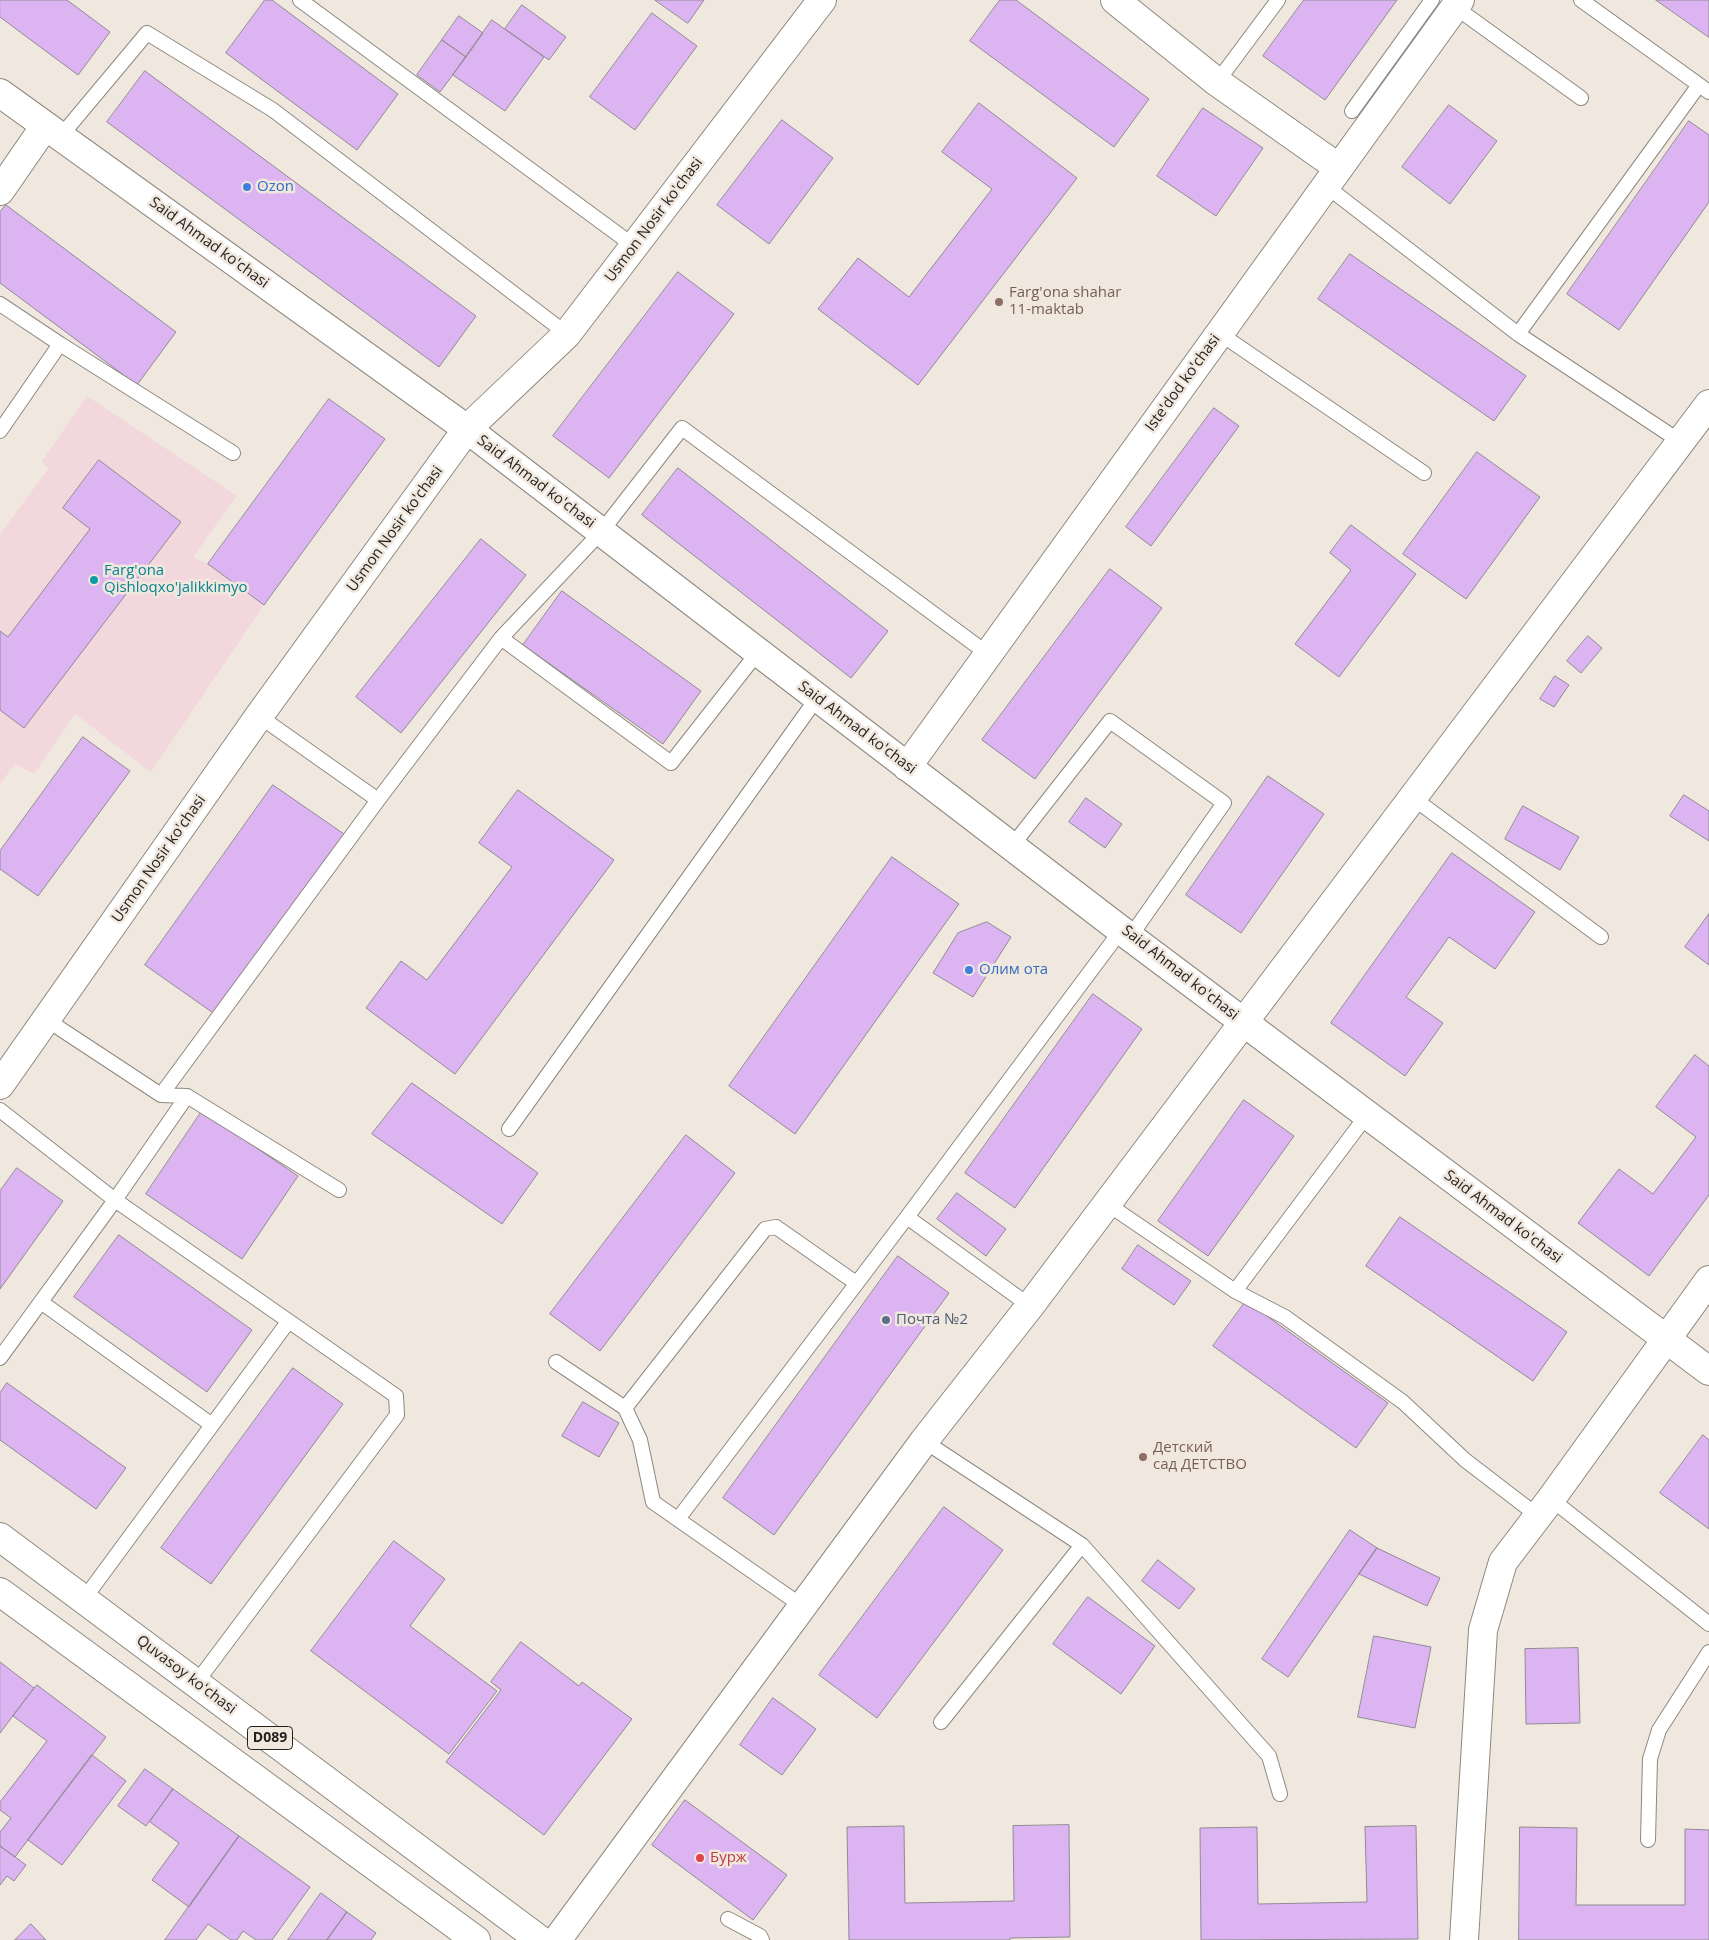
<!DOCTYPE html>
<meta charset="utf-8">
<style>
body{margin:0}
canvas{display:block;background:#f0e8df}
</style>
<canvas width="1709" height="1940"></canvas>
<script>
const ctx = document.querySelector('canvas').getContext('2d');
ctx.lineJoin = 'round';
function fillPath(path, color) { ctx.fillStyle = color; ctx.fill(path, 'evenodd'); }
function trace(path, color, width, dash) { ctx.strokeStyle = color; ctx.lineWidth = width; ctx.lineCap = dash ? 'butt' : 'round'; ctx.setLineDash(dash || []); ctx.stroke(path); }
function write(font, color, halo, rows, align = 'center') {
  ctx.font = font + ' "Open Sans",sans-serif'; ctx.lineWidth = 5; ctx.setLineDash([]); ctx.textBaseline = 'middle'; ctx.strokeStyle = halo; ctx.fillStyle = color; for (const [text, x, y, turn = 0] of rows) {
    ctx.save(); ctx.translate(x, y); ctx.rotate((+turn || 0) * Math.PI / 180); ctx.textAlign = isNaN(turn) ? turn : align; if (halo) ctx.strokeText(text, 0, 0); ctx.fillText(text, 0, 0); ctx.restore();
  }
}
fillPath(new Path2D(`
 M 87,396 L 237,496 L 193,557 L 208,564 L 264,605 L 151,772 L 75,714 L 34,774 L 15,764 L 0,784 L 0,534 L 48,469 L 42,461 Z`), '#f2d8dd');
const building = new Path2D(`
 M 0,0 L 67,0 L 110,32 L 78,75 L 0,17 Z
 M 265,0 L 272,0 L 398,94 L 357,150 L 226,53 Z
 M 655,0 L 704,0 L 688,23 Z
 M 1000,0 L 1016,0 L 1149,99 L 1114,147 L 970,41 Z
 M 1304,0 L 1397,0 L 1325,100 L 1263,56 Z
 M 1656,0 L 1709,0 L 1709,37 Z
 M 522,5 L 566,37 L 549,60 L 505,29 Z
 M 652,13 L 697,46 L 635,130 L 590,97 Z
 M 459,16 L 483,33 L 466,57 L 442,40 Z
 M 492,20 L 544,57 L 505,111 L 453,75 Z
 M 442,40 L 466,57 L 440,92 L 417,75 Z
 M 145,71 L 476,316 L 439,367 L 107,122 Z
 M 979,103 L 1077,178 L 918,385 L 818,309 L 858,258 L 909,297 L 992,189 L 942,152 Z
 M 1449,105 L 1497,141 L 1450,204 L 1402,167 Z
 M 1203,108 L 1263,148 L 1216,216 L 1157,176 Z
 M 782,120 L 833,158 L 769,244 L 717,205 Z
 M 1689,121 L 1709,135 L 1709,202 L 1619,330 L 1567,294 Z
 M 6,205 L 176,332 L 137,385 L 0,283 L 0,212 Z
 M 1350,254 L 1526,376 L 1494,421 L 1318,299 Z
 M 678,272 L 734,314 L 609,478 L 553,436 Z
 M 329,399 L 385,439 L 264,605 L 208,564 Z
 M 1214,408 L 1239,426 L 1151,546 L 1126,527 Z
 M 1477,452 L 1540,497 L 1466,599 L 1403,554 Z
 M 99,460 L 181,522 L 24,728 L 0,710 L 0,631 L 8,637 L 90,529 L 63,508 Z
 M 678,468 L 888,631 L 851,678 L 642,515 Z
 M 1351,525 L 1416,574 L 1339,677 L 1295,644 L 1351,570 L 1330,553 Z
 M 481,539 L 526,575 L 401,733 L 356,697 Z
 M 1110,569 L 1162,608 L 1035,779 L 982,740 Z
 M 562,591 L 701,691 L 663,744 L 523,645 Z
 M 1588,636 L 1602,648 L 1581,673 L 1567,661 Z
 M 1555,676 L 1569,685 L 1554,707 L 1540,699 Z
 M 83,737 L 130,771 L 38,896 L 0,869 L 0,851 Z
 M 1268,776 L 1324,814 L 1241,933 L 1186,895 Z
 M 273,785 L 344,834 L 216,1015 L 145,965 Z
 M 518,790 L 614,860 L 455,1074 L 366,1008 L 401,961 L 427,980 L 512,867 L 479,843 Z
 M 1684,795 L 1709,811 L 1709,841 L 1670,816 Z
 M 1086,798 L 1122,824 L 1105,848 L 1069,822 Z
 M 1523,806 L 1579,837 L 1560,870 L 1505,839 Z
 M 1452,853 L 1535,912 L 1495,969 L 1449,937 L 1406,997 L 1443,1023 L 1405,1076 L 1331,1023 Z
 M 892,857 L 959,904 L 795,1134 L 729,1086 Z
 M 1709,914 L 1709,965 L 1685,947 Z
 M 987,922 L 1011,937 L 973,997 L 933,973 L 958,933 Z
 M 1093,994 L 1142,1029 L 1015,1208 L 965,1173 Z
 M 1695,1055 L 1709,1066 L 1709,1195 L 1649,1276 L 1578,1223 L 1619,1169 L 1653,1194 L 1696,1137 L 1656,1107 Z
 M 412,1083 L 538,1173 L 502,1224 L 372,1134 Z
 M 1244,1100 L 1294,1136 L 1208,1256 L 1158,1221 Z
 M 202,1111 L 298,1176 L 242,1259 L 146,1194 Z
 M 686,1135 L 735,1173 L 600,1351 L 550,1314 Z
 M 17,1168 L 63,1201 L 0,1289 L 0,1191 Z
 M 957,1193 L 1006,1229 L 986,1256 L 937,1219 Z
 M 1400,1217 L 1567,1332 L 1533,1381 L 1366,1266 Z
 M 119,1235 L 252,1330 L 207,1392 L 74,1297 Z
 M 1138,1245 L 1191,1281 L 1174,1305 L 1122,1269 Z
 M 898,1256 L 949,1293 L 774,1535 L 723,1498 Z
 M 1246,1301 L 1388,1403 L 1356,1448 L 1213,1346 Z
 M 293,1368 L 343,1404 L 211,1584 L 161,1548 Z
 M 7,1383 L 126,1468 L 96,1509 L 0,1440 L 0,1393 Z
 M 583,1402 L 619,1423 L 599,1457 L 562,1436 Z
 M 1703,1435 L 1709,1440 L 1709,1529 L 1660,1493 Z
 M 944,1507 L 1003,1550 L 877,1718 L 819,1675 Z
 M 1350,1530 L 1377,1548 L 1288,1677 L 1262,1659 Z
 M 394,1541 L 445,1579 L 410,1626 L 497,1691 L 449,1754 L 311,1651 Z
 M 1377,1548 L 1440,1578 L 1427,1606 L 1359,1574 Z
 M 1158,1560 L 1195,1589 L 1179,1609 L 1142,1581 Z
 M 1088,1597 L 1155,1646 L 1121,1694 L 1053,1644 Z
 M 1374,1636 L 1431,1647 L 1415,1728 L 1358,1717 Z
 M 521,1642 L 579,1686 L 582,1682 L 632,1719 L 544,1835 L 446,1762 L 501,1690 L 491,1682 Z
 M 1578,1648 L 1580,1723 L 1526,1724 L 1525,1649 Z
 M 0,1662 L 34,1688 L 0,1733 Z
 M 37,1685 L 106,1737 L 15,1857 L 0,1846 L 0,1832 L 11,1818 L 0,1810 L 0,1802 L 47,1741 L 13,1716 Z
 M 773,1698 L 816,1729 L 782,1775 L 740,1745 Z
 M 92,1755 L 126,1781 L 62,1865 L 28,1840 Z
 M 145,1769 L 173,1789 L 146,1826 L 118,1806 Z
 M 173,1789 L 239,1836 L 189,1907 L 152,1880 L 179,1843 L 150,1822 Z
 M 685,1800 L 787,1875 L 753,1920 L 652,1845 Z
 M 1069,1825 L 1070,1937 L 1010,1938 L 1010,1940 L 849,1940 L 847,1827 L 904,1826 L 905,1903 L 1014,1901 L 1013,1826 Z
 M 1416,1826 L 1418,1939 L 1201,1940 L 1200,1828 L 1257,1827 L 1258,1904 L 1367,1902 L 1365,1827 Z
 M 1520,1827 L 1577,1828 L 1576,1905 L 1685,1905 L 1685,1829 L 1709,1830 L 1709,1940 L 1519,1940 Z
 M 239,1836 L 310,1887 L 272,1940 L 256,1940 L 243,1931 L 237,1940 L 231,1940 L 208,1924 L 196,1940 L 165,1940 Z
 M 0,1846 L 26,1865 L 14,1881 L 7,1876 L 0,1885 Z
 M 321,1893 L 347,1912 L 327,1940 L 288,1940 Z
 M 347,1912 L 376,1933 L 371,1940 L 327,1940 Z
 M 31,1924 L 46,1940 L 15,1940 Z`);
fillPath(building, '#dbb4f1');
trace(building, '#908a93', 1);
const lane = new Path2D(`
 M 300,0 L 634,246
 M 1581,0 L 1709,92
 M 1455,7 L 1581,98
 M 1217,82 L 1278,0
 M 1352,111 L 1432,0
 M 60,137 L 147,33 L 273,110 L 567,334
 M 1326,186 L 1518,334 L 1681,442
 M 0,304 L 60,344 L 0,431
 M 1219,333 L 1424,473
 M 1518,334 L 1699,85
 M 60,344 L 233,453
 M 758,652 L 671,763 L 501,638 L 601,532 L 682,428 L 988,654
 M 259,716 L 378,800
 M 1413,798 L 1601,937
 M 1012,846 L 1110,721 L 1224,803 L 1130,937
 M 47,1020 L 161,1095 L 378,800 L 501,638
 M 161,1095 L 187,1096 L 339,1190
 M 0,1110 L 115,1200 L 396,1396 L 397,1415 L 196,1683
 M 1367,1115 L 1235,1291 L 1285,1317 L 1403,1402 L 1465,1460 L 1538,1516
 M 509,1129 L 817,698
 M 1106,1203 L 1235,1291
 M 41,1302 L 212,1425
 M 1030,1306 L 907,1217 L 1122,929
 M 0,1358 L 115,1200 L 187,1096
 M 556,1362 L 625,1408 L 640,1440 L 653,1502 L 802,1606
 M 625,1408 L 765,1229 L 776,1227 L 856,1283
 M 924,1441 L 1082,1545 L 1269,1756 L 1280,1794
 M 1551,1499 L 1709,1624
 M 678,1519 L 907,1217
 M 84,1599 L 288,1322
 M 941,1722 L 1082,1545
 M 1648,1840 L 1650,1759 L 1659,1730 L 1709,1652
 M 728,1919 L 760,1936 L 762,1940`);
const street = new Path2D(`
 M 1115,0 L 1217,82 L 1339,168
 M 0,93 L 467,429 L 1130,937 L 1709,1371
 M 0,191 L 45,126
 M 907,767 L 1460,0
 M 0,1085 L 259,716 L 467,429 L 567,334 L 822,0
 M 557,1940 L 924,1441 L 1030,1306 L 1709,404
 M 1464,1940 L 1483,1630 L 1503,1562 L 1551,1499 L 1709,1280`);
const primary = new Path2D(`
 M 0,1537 L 540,1940
 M 0,1592 L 476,1940`);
trace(lane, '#8f887f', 16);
trace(street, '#8f887f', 30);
trace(primary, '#8f887f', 30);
trace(lane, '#fff', 14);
trace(street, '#fff', 28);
trace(primary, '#fff', 28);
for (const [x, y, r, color] of [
 [247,187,5,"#3f7fe0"],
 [999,302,5,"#8d6e63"],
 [94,580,5,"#0f9aa8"],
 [969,970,5,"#3f7fe0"],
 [886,1320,5,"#5c6f8a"],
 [1143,1457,5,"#8d6e63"],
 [700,1858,5,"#e0444e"]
]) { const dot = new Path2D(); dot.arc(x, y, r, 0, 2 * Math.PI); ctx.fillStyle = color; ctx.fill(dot); trace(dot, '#f0e8df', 2); }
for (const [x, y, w] of [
 [270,1738,45]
]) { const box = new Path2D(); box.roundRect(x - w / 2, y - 11.5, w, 23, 4); ctx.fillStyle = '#f0e8df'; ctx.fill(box); trace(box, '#221f1c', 1); }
write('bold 14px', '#221f1c', null, [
 ["D089",270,1738]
]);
write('15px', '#366cbe', '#f0e8df', [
 ["Ozon",257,187],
 ["Олим ота",979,970]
], 'left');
write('15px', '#221f1c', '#f0e8df', [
 ["Usmon Nosir ko'chasi",654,220,-53],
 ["Said Ahmad ko'chasi",209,243,36],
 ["Iste'dod ko'chasi",1183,383,-54],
 ["Said Ahmad ko'chasi",536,482,37],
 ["Usmon Nosir ko'chasi",395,529,-54],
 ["Said Ahmad ko'chasi",857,728,37],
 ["Usmon Nosir ko'chasi",159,859,-55],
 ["Said Ahmad ko'chasi",1180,973,38],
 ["Said Ahmad ko'chasi",1503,1217,37],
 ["Quvasoy koʻchasi",186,1675,37]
]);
write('15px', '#785e54', '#f0e8df', [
 ["Farg'ona shahar",1009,293],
 ["11-maktab",1009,310],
 ["Детский",1153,1448],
 ["сад ДЕТСТВО",1153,1465]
], 'left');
write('15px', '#0d838f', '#f0e8df', [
 ["Farg'ona",104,571],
 ["Qishloqxo'jalikkimyo",104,588]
], 'left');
write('15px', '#4e5e75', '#f0e8df', [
 ["Почта №2",896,1320]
], 'left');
write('15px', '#be3a42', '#f0e8df', [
 ["Бурж",710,1858]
], 'left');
</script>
